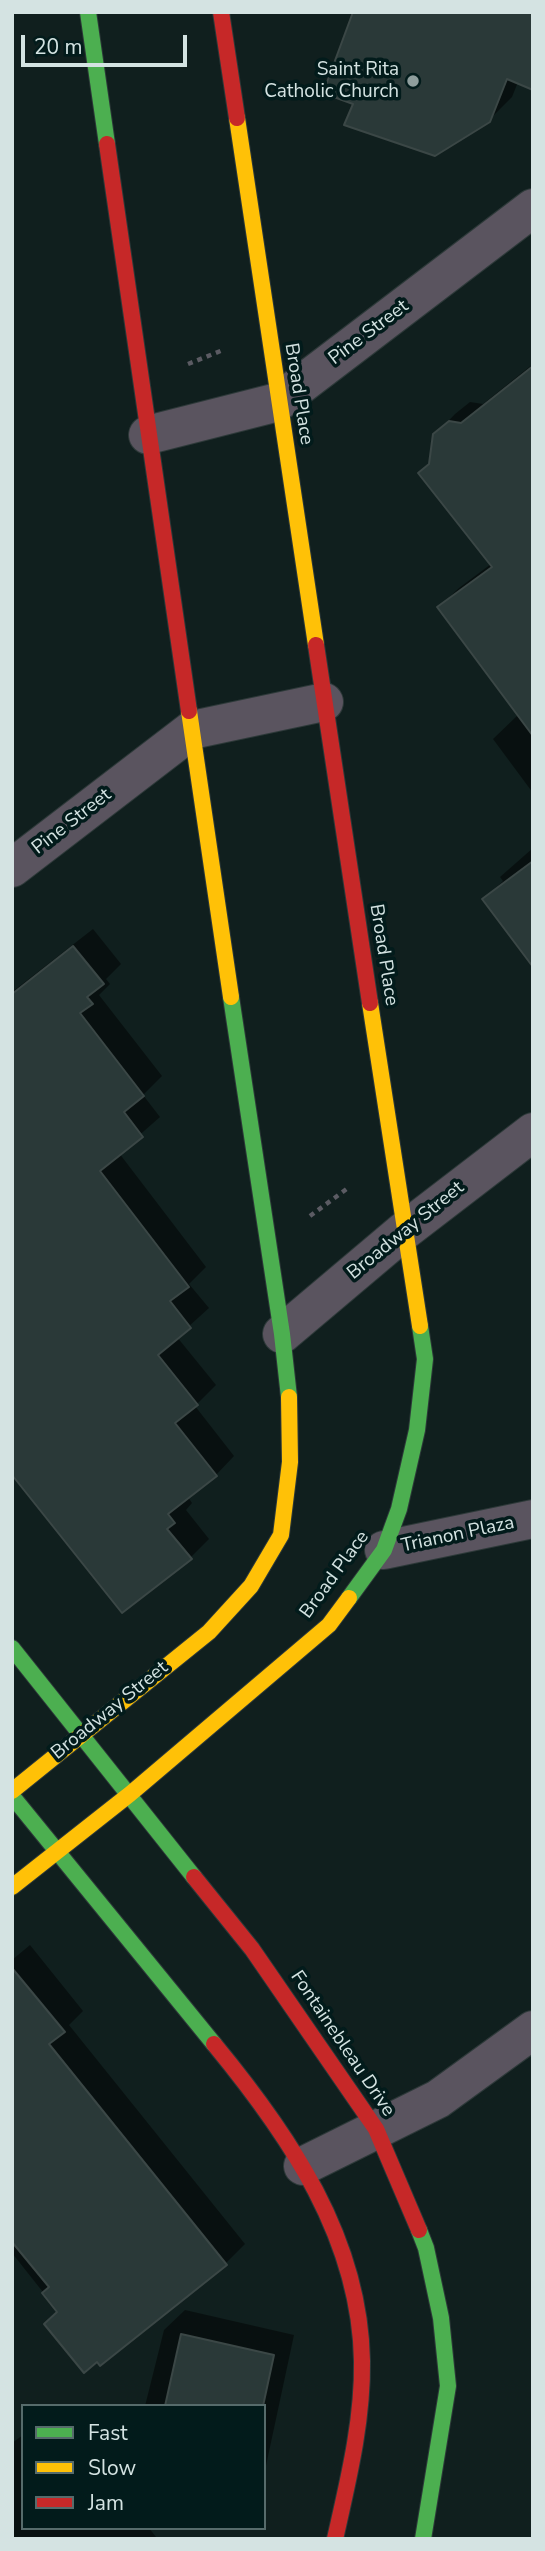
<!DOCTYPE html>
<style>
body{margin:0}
#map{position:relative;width:545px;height:2551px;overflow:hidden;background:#101f1e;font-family:"Nunito Sans",sans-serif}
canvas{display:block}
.frame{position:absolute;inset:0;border:14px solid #d4e3e2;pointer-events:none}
.legend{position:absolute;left:21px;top:2404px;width:245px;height:126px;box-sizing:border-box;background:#021b1b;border:2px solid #566b6b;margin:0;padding:9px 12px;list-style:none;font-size:21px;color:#d4e3e2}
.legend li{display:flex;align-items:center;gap:14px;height:35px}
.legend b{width:35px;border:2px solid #566b6b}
.scale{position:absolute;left:21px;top:35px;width:166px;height:32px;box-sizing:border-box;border:4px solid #d4e3e2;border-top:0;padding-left:9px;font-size:21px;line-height:24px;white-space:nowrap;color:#d4e3e2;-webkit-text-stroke:5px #021b1b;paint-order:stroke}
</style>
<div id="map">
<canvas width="545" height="2551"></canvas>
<div class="frame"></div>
<ul class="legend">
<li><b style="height:9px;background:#4caf50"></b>Fast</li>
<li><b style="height:9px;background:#ffc107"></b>Slow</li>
<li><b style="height:9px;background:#c62828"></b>Jam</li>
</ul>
<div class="scale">20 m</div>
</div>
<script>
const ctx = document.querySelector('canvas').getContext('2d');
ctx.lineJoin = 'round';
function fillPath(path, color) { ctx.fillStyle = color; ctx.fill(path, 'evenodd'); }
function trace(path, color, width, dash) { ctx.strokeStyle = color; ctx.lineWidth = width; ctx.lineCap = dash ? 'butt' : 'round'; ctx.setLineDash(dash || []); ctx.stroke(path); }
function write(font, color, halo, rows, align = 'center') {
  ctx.font = font + ' "Nunito Sans",sans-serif'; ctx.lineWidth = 7; ctx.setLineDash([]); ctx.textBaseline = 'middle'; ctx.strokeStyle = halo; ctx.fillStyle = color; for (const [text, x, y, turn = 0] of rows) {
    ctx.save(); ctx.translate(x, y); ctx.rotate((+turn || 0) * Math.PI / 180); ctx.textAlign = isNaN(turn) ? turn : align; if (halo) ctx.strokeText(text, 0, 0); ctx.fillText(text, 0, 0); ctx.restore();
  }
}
fillPath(new Path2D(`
 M 351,12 L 533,12 L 518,82 L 512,97 L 489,120 L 355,103 L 354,13 Z
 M 533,364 L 533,793 L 493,739 L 519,714 L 439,607 L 459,588 L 491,564 L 420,473 L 431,462 L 435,435 L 455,414 L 470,402 L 483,404 Z
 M 533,848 L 533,942 L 484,900 L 503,881 L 500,877 Z
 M 93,929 L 121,964 L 106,979 L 110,984 L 99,995 L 162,1076 L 143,1095 L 160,1117 L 119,1153 L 206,1267 L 189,1284 L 209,1308 L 177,1337 L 216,1385 L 195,1406 L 234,1456 L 216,1475 L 188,1497 L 192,1503 L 186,1510 L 209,1539 L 190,1558 L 12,1472 L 12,992 Z
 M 30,1945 L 83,2011 L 69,2025 L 245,2244 L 226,2263 L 100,2364 L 12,2253 L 12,1960 Z
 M 185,2310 L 294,2335 L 264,2475 L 264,2406 L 145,2406 L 164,2330 Z
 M 23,2435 L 23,2528 L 149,2528 L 156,2537 L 12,2539 L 12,2443 Z`), '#0007');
const building = new Path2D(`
 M 353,12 L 533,12 L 533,90 L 507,79 L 490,122 L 435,156 L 344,125 L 353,104 L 323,93 Z
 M 533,366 L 533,736 L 437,607 L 492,567 L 418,473 L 429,464 L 433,434 L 449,421 L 461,423 Z
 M 533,861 L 533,967 L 482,899 Z
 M 73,946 L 104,984 L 87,997 L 93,1004 L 80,1013 L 144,1096 L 124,1112 L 143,1137 L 100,1171 L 189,1287 L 170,1301 L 191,1328 L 158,1355 L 198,1405 L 175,1423 L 217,1476 L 168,1514 L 175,1523 L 167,1529 L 192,1559 L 122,1613 L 12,1475 L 12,994 Z
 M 12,1968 L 65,2032 L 49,2044 L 227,2265 L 100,2366 L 97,2362 L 84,2373 L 44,2324 L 57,2312 L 42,2293 L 49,2287 L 12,2242 Z
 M 181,2334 L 274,2355 L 263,2406 L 165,2406 Z`);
fillPath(building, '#2a3938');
trace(building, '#3b4746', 2);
const street = new Path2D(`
 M 148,435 L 278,402 L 533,208
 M 12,868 L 192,730 L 324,702
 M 282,1334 L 404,1231 L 533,1132
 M 384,1550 L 533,1519
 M 303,2166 L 438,2099 L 533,2030`);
const fast = new Path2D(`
 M 88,12 L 107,144
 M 231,997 L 282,1334 L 289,1397
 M 349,1598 L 384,1550 L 399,1509 L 417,1430 L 425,1359 L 420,1326
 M 12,1648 L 194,1877
 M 12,1796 L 214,2044
 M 419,2230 L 426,2248 L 441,2318 L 448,2386 L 423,2539`);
const slow = new Path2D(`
 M 237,118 L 316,645
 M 189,711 L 231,997
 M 370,1003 L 420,1326
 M 12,1791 L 209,1632 L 251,1586 L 281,1535 L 290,1462 L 289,1397
 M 12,1887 L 130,1794 L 329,1625 L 349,1598`);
const jam = new Path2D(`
 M 221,12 L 237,118
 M 107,144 L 189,711
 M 316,645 L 370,1003
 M 194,1877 L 252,1949 L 376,2129 L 419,2230
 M 214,2044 C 289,2135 360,2238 362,2361 C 363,2421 348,2481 335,2539`);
trace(street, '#2d3939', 40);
trace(fast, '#2d3939', 18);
trace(slow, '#2d3939', 18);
trace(jam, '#2d3939', 18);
trace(new Path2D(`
 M 188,364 L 223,350
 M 310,1216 L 348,1188`), '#5b5b63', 4.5, [5, 5]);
trace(street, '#5a545f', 38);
trace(fast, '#4caf50', 16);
trace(slow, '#ffc107', 16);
trace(jam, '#c62828', 16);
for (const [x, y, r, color] of [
 [413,81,7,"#8f9e9d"]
]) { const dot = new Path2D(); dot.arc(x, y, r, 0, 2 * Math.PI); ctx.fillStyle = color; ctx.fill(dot); trace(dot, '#021b1b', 2.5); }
write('19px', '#d4e3e2', '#021b1b', [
 ["Saint Rita",399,70],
 ["Catholic Church",399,92]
], 'right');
write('19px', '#d4e3e2', '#021b1b', [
 ["Pine Street",369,333,-37],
 ["Broad Place",298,394,81],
 ["Pine Street",72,822,-38],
 ["Broad Place",383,955,81],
 ["Broadway Street",406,1231,-39],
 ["Trianon Plaza",458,1535,-12],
 ["Broad Place",335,1575,-54],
 ["Broadway Street",110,1711,-39],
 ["Fontainebleau Drive",342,2044,56]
]);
</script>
